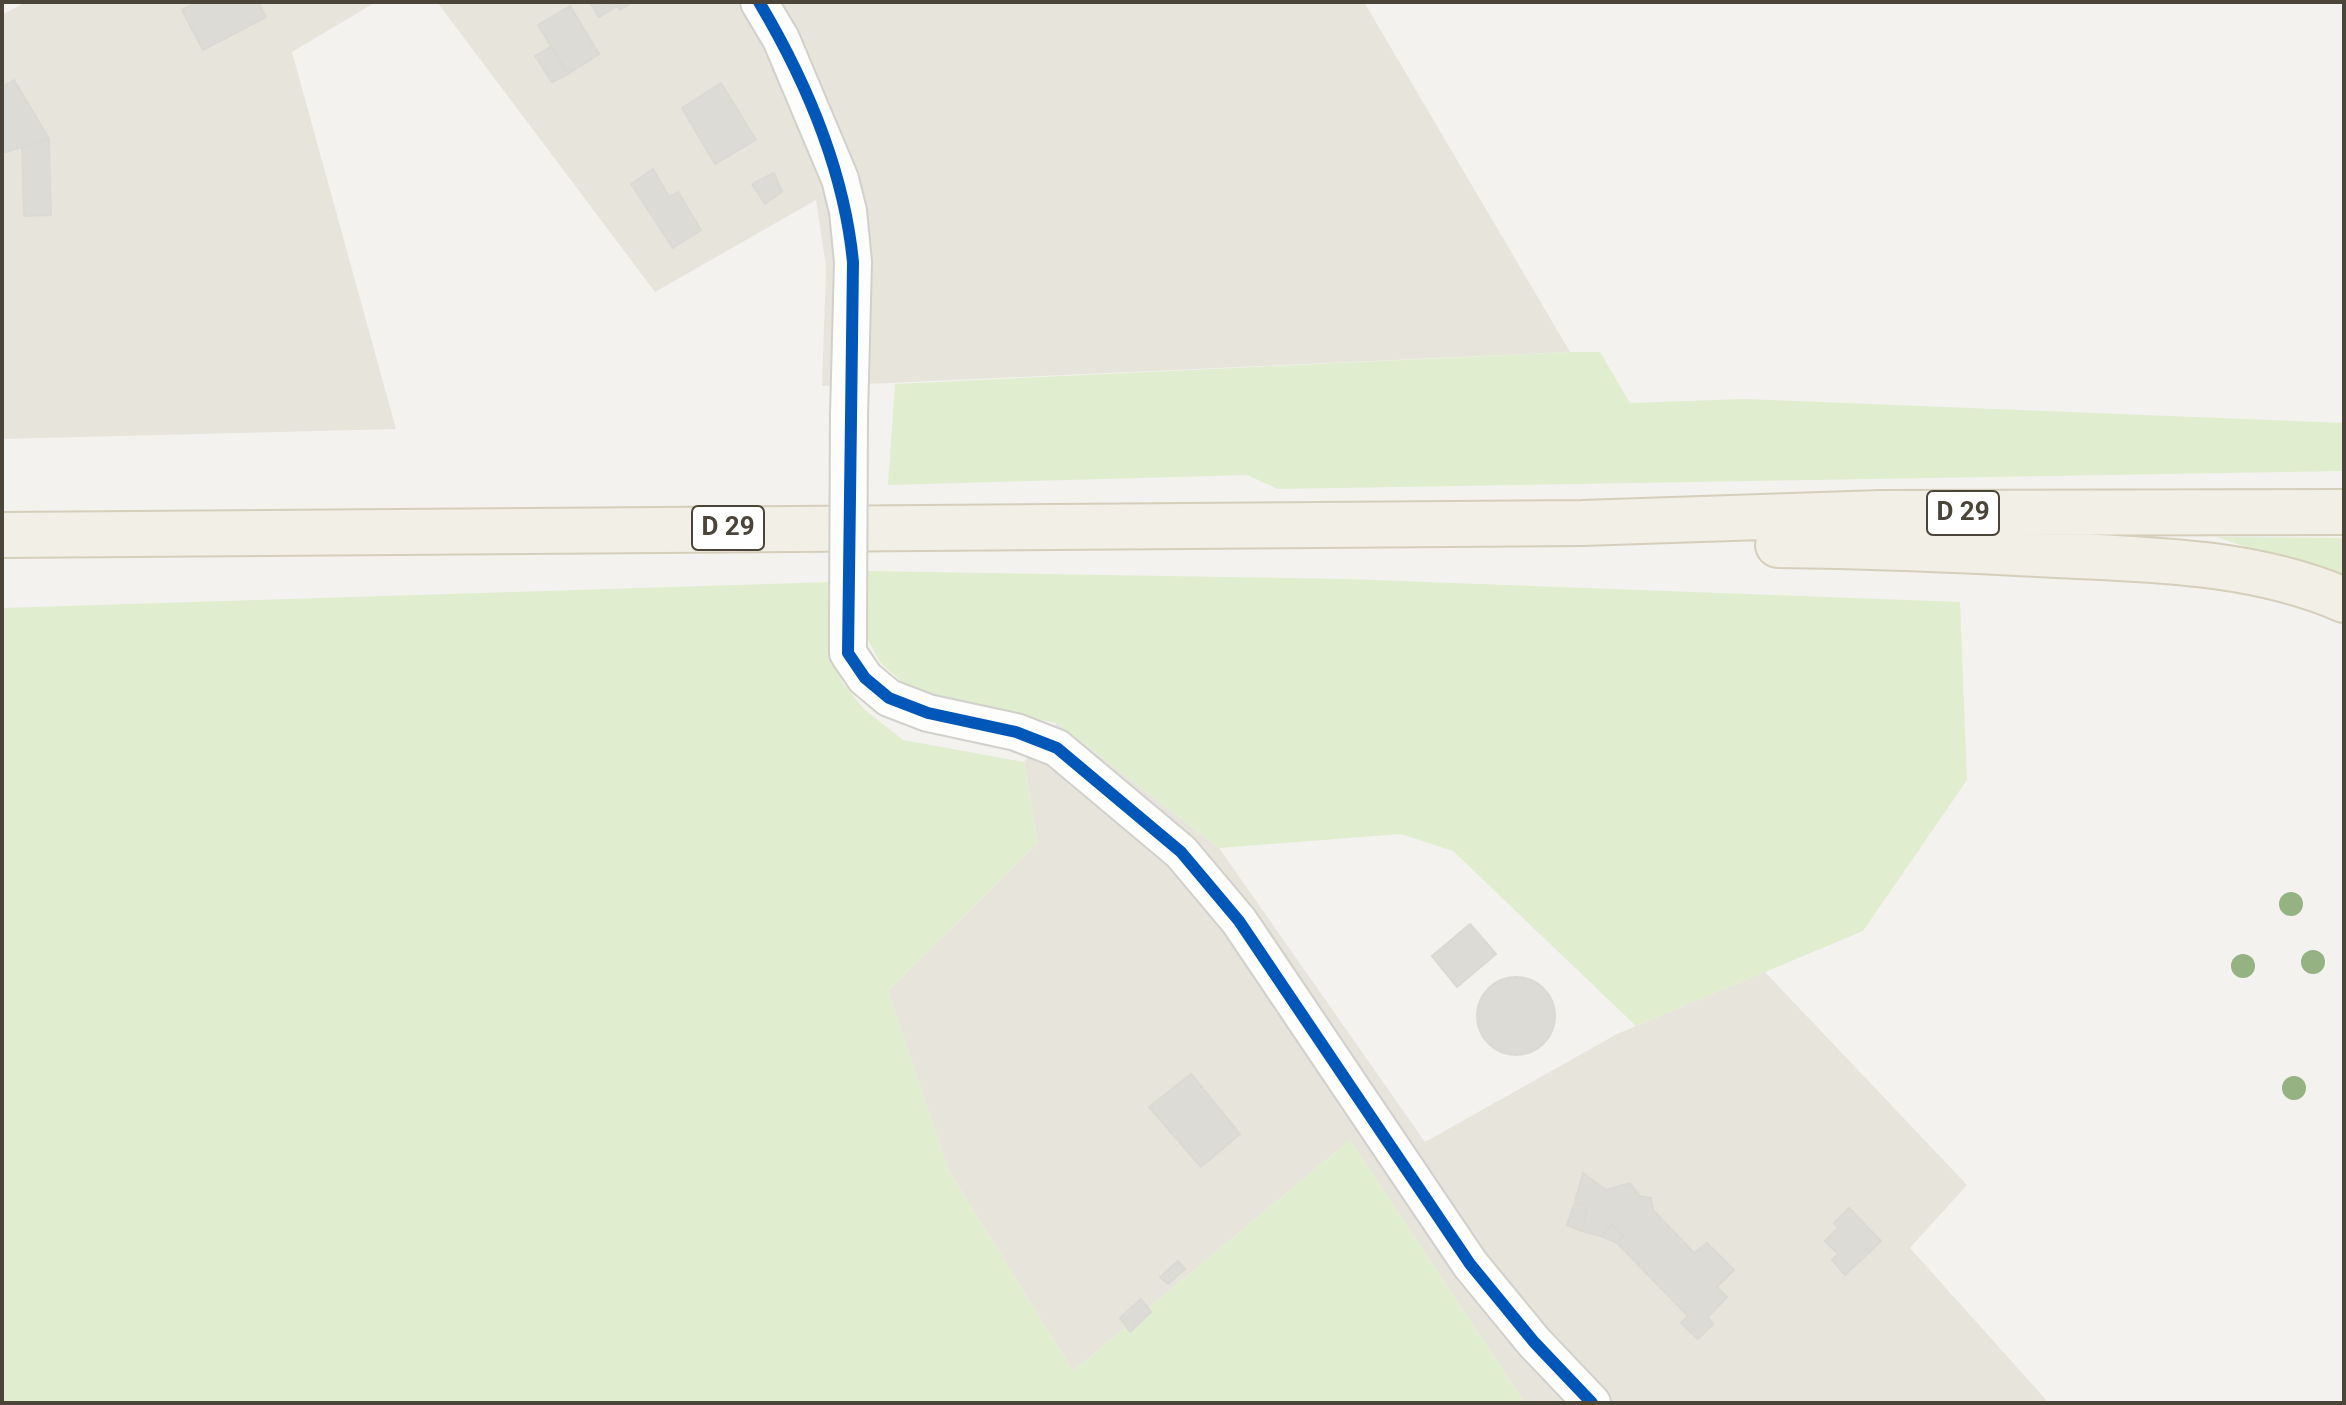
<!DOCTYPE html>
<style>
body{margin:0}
#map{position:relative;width:2346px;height:1405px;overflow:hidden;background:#f3f2ee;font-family:Roboto,sans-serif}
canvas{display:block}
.frame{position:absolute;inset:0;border:4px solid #4a4439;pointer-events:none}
</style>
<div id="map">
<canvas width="2346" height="1405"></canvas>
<div class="frame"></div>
</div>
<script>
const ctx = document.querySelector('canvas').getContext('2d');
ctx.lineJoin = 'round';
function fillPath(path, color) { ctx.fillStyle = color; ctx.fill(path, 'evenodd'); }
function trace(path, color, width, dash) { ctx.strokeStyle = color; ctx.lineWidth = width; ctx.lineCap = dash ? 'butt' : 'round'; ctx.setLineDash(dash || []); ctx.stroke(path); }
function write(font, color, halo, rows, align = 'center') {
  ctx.font = font + ' Roboto,sans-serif'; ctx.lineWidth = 6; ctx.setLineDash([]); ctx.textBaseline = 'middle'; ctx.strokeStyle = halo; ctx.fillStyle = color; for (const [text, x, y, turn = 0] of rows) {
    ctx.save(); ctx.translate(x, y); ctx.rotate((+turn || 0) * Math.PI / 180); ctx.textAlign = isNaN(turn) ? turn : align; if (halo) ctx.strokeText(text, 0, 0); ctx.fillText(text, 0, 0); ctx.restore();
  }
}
fillPath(new Path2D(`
 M 26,2 L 376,2 L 292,52 L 396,429 L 2,439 L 2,15 Z
 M 437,2 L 1364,2 L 1570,352 L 822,386 L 826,267 L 816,200 L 655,292 Z
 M 1057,723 L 1219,848 L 1425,1142 L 1617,1034 L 1765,972 L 1967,1185 L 1910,1248 L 2049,1403 L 1525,1403 L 1350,1140 L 1073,1371 L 949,1171 L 888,991 L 1038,843 L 1024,762 Z`), '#e7e4dc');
fillPath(new Path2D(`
 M 1570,352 L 1600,352 L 1630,403 L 1745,399 L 2344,423 L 2344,471 L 1278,489 L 1247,475 L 888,485 L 895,384 Z
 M 2217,537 L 2344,538 L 2344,581 Z
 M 866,571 L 1346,579 L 1960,602 L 1967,780 L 1863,931 L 1636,1026 L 1453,851 L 1401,834 L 1219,848 L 1057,723 L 940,703 L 906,686 L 880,662 L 868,640 Z
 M 832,582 L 836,665 L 842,682 L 864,709 L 903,740 L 1024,762 L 1038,843 L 888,991 L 949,1171 L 1073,1371 L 1350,1140 L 1525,1403 L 2,1403 L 2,608 Z`), '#e0edcf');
const building = new Path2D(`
 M 198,2 L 258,2 L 266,17 L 203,50 L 182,10 Z
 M 590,2 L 615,2 L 618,6 L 599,17 Z
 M 615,2 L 633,2 L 620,10 Z
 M 570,6 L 599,54 L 568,74 L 538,25 Z
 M 552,46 L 568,74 L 552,82 L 535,56 Z
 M 14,80 L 49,139 L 2,153 L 2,87 Z
 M 721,83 L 756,140 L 715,164 L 682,108 Z
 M 49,139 L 51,215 L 24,216 L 22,147 Z
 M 653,169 L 669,197 L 678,192 L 701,230 L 673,248 L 631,184 Z
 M 774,173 L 782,192 L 765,204 L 752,184 Z
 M 1470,924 L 1496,954 L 1457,987 L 1432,956 Z
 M1477 1016a39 39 0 1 1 78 0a39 39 0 1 1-78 0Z
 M 1191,1074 L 1240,1134 L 1201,1167 L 1149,1107 Z
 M 1583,1173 L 1606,1190 L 1630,1183 L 1640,1196 L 1651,1198 L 1653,1210 L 1694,1253 L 1707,1243 L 1734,1270 L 1717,1287 L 1727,1297 L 1708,1317 L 1713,1324 L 1698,1339 L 1681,1323 L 1688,1316 L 1617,1243 L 1623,1236 L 1612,1225 L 1601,1236 L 1582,1231 L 1588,1205 L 1575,1202 Z
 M 1575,1202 L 1588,1205 L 1582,1231 L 1567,1225 Z
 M 1849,1208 L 1881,1241 L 1845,1275 L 1832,1260 L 1838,1254 L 1825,1241 L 1838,1228 L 1834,1223 Z
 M 1612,1225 L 1623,1236 L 1617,1243 L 1601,1236 Z
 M 1178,1261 L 1185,1269 L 1168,1284 L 1160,1277 Z
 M 1141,1299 L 1151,1312 L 1130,1332 L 1120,1318 Z`);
fillPath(building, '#dddbd6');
trace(building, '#dbd9d4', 2);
const street = new Path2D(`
 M 759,2 L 781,39 L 840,179 L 848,211 L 853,262 L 849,415
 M 848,624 L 848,653 L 865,678 L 889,698 L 928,713 L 1016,732 L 1057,748 L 1181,852 L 1239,921 L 1470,1264 L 1534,1342 L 1592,1403`);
const primary = new Path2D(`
 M 2,535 L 1582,523 L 1881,513 L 2344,512
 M 1778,545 C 1871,546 1964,550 2057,555 C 2154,560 2254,561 2344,600`);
trace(street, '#d1d0cb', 40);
trace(primary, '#d5cebb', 48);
trace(street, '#fdfdfc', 36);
trace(primary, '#f2efe6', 44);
const streetBridge = new Path2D(`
 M 848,624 L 849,415`);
trace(streetBridge, '#d1d0cb', 40, []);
trace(streetBridge, '#fdfdfc', 36);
trace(new Path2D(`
 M 759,2 C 806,81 844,170 853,262 L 848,653 L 865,678 L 889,698 L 928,713 L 1016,732 L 1057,748 L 1181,852 L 1239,921 L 1470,1264 L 1534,1342 L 1592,1403`), '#0057b8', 12);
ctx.fillStyle = '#95b283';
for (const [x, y] of [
 [2291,904],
 [2313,962],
 [2243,966],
 [2294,1088]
]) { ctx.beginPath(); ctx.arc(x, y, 12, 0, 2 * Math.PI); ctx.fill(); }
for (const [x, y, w] of [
 [1963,513,72],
 [728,528,72]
]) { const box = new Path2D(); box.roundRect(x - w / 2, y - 22, w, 44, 6); ctx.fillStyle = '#fff'; ctx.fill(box); trace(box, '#4a4439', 2); }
write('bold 26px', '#4a4439', null, [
 ["D 29",1963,513],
 ["D 29",728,528]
]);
</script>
